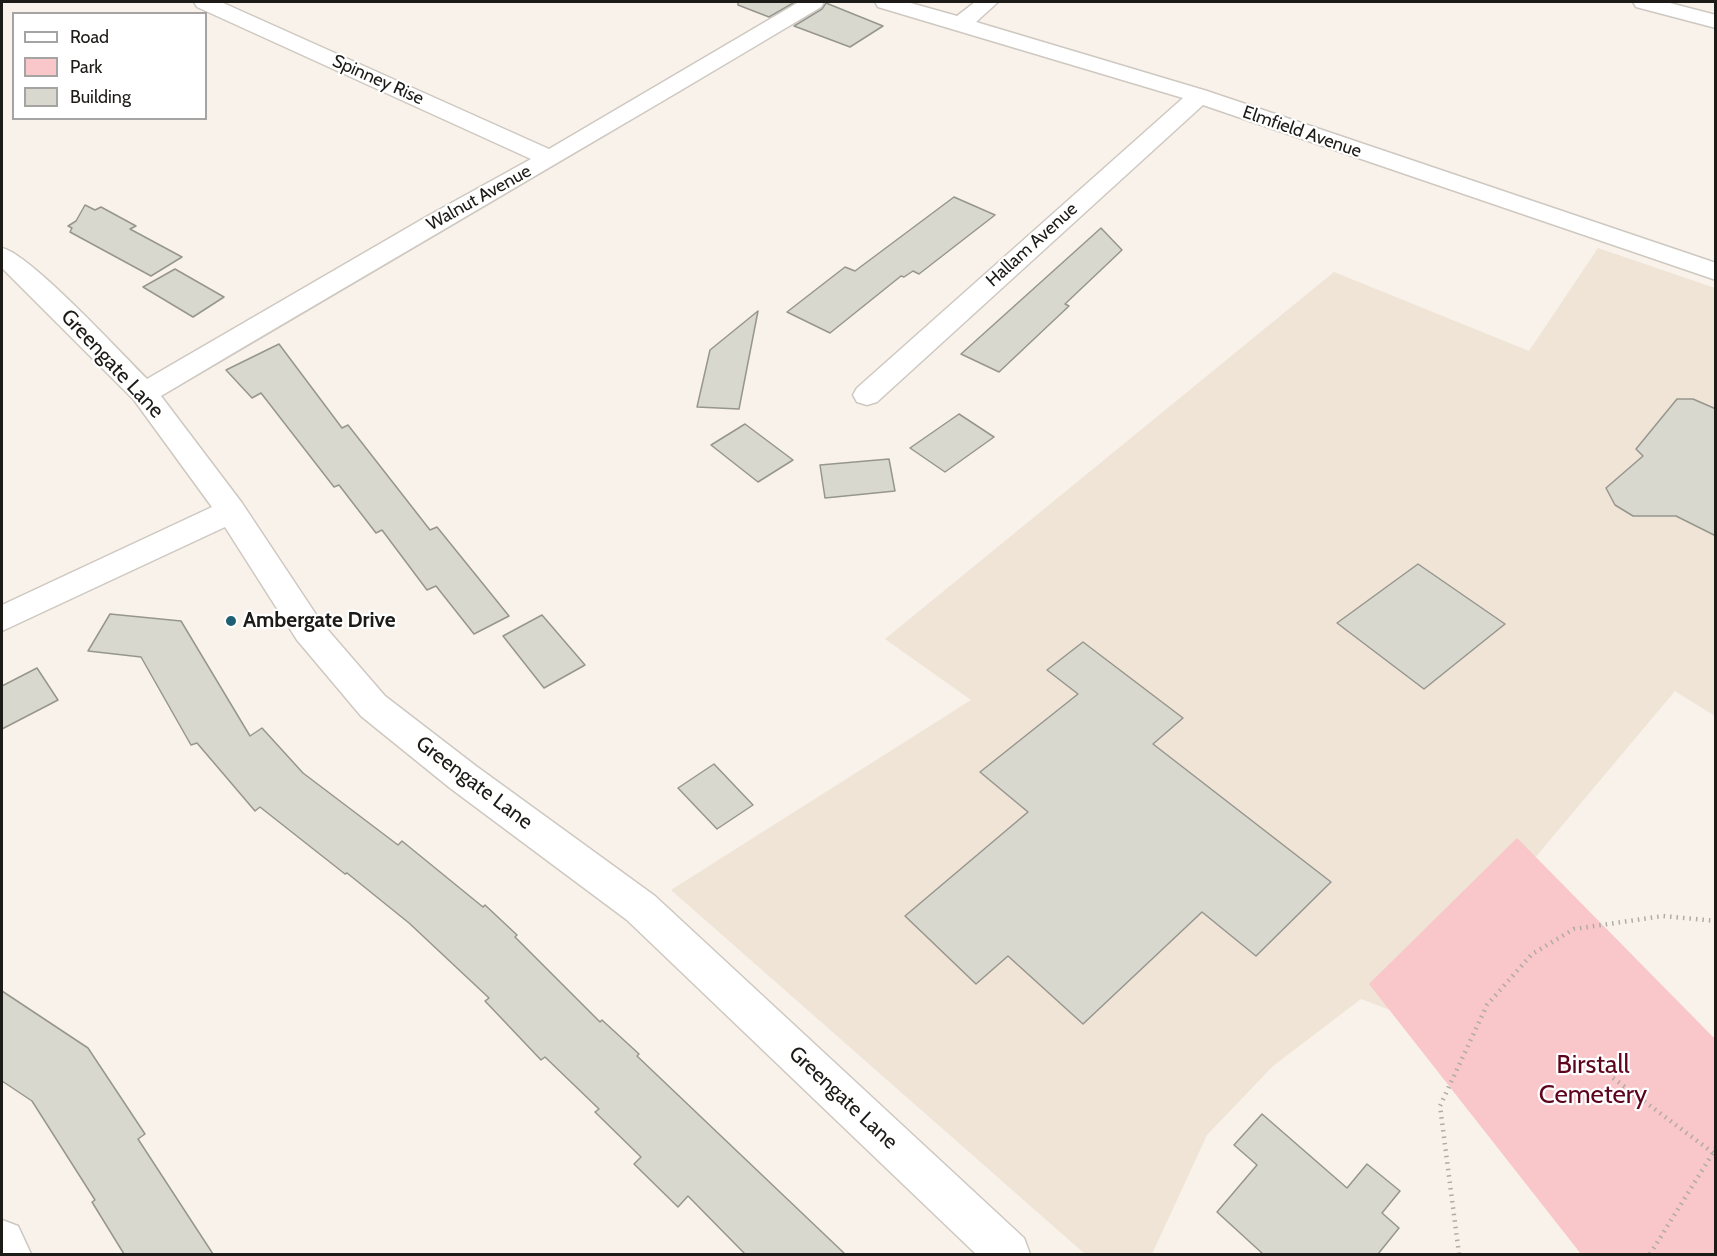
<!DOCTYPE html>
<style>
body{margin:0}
#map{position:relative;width:1717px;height:1256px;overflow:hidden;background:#f8f2ea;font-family:Cabin,sans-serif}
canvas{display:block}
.frame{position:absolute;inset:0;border:3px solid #1d1b18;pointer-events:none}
.legend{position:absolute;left:12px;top:12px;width:195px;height:108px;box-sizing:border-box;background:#fff;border:2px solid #a5a4a3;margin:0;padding:8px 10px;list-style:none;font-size:18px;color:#1d1b18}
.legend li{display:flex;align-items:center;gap:12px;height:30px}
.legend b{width:30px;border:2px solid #a5a4a3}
</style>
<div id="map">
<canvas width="1717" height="1256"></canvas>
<div class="frame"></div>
<ul class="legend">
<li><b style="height:8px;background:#fff"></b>Road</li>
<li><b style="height:16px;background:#f9c6ca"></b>Park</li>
<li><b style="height:16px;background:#d9d8cf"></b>Building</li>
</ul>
</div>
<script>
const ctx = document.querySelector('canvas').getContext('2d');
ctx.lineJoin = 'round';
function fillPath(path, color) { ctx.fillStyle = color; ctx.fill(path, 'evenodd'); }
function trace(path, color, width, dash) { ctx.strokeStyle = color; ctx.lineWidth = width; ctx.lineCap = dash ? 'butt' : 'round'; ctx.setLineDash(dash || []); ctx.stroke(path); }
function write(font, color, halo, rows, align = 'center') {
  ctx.font = font + ' Cabin,sans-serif'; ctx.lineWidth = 4.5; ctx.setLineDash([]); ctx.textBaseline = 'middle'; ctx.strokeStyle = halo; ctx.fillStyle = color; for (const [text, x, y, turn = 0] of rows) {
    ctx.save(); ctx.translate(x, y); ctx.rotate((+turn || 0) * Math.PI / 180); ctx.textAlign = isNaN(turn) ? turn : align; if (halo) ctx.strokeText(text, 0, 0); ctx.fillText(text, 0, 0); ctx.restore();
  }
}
fillPath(new Path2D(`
 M 1598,248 L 1715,288 L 1715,716 L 1675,691 L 1403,1015 L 1361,999 L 1273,1066 L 1207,1135 L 1152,1254 L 1085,1254 L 671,890 L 971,700 L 885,639 L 1334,272 L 1529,351 Z`), '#efe4d6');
fillPath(new Path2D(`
 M 1517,838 L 1715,1039 L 1715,1254 L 1581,1254 L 1369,984 Z`), '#f9c6ca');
const building = new Path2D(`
 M 738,2 L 795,2 L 769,17 L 738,5 Z
 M 826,3 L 883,26 L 850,47 L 794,26 L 822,9 Z
 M 954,197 L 995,215 L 919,274 L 913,271 L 904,277 L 901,276 L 830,333 L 787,312 L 845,267 L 855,271 Z
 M 85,205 L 95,210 L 101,207 L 136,226 L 130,229 L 182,257 L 151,276 L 70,232 L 72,228 L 68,226 L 76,221 Z
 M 1101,228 L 1122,250 L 1065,304 L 1069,306 L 999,372 L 961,354 Z
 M 175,269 L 224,297 L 193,317 L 143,287 Z
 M 758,311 L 739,409 L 697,407 L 710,350 Z
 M 279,344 L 342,428 L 348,425 L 430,530 L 437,527 L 509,616 L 474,634 L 436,586 L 427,590 L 382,530 L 376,533 L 339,485 L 334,487 L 261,393 L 252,398 L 226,370 Z
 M 1677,399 L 1693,399 L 1716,409 L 1716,536 L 1676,516 L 1633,516 L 1615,505 L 1606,488 L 1643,456 L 1636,449 Z
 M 959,414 L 994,437 L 945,472 L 910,448 Z
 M 745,424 L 793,460 L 758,482 L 711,445 Z
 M 889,459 L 895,491 L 825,498 L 820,465 Z
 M 1418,564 L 1505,624 L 1424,689 L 1337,623 Z
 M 110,614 L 181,621 L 250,736 L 262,728 L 303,773 L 398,845 L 402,841 L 483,907 L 485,905 L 517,935 L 515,937 L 600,1022 L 602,1020 L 639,1054 L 637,1056 L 845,1254 L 745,1254 L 688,1196 L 678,1207 L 634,1164 L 641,1157 L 595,1112 L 599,1109 L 545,1057 L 541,1060 L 485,1001 L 489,998 L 409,923 L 347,873 L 345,874 L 260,807 L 255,811 L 197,743 L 191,745 L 141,657 L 88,651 Z
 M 542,615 L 585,665 L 544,688 L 503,636 Z
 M 1083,642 L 1183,718 L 1153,744 L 1331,882 L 1256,956 L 1202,912 L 1083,1024 L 1008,956 L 976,984 L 905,916 L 1028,812 L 980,772 L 1078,694 L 1047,670 Z
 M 37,668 L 58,700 L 2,729 L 2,686 Z
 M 714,764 L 753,805 L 717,829 L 678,788 Z
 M 2,991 L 88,1048 L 145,1134 L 138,1139 L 213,1254 L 124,1254 L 92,1202 L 95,1200 L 32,1101 L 2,1081 Z
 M 1262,1114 L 1347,1188 L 1367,1164 L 1400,1191 L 1382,1213 L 1399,1228 L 1378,1254 L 1263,1254 L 1217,1212 L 1257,1165 L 1234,1145 Z`);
fillPath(building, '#d9d8cf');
trace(building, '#97968e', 1.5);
const minor = new Path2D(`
 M 194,2 L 221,2 L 549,149 L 799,2 L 824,2 L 821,7 C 602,138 381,265 161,396 L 242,503 L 321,622 L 385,696 L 476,766 L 655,896 L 1024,1238 L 1030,1254 L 976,1254 L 627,920 L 450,788 L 361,716 L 297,640 L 225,527 L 2,631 L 2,605 L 212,507 L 134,400 L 2,268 L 2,248 C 30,254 121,353 147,379 L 426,217 L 531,159 L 197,7 Z
 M 875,2 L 907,2 L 957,16 L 975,2 L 998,2 L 976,22 L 1207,91 L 1716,263 L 1716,280 L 1203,105 L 877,402 L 867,405 L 857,402 L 853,395 L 857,388 L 1183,98 L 878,7 Z
 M 1633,2 L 1666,2 L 1716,15 L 1716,28 L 1636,7 Z
 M 2,1220 L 18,1226 L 31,1254 L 2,1254 Z`);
trace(minor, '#cec8c1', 3);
trace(new Path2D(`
 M 1613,1078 L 1716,1155
 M 1459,1254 L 1440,1106 L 1487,1005 L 1532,954 L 1574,929 L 1663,916 L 1716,921
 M 1650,1254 L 1716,1148`), '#b0aba5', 4.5, [1.5, 5]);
fillPath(minor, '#fff');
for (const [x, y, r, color] of [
 [231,621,6,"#1f5f74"]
]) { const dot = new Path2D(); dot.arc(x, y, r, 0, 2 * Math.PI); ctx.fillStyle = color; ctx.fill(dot); trace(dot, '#fff', 2); }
write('18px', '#1d1b18', '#fff', [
 ["Spinney Rise",378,80,24],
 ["Elmfield Avenue",1302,132,19],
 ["Walnut Avenue",479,198,-29],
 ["Hallam Avenue",1032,245,-42]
]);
write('21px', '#1d1b18', '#fff', [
 ["Greengate Lane",112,364,47],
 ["Greengate Lane",474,783,37],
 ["Greengate Lane",843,1098,43]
]);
write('bold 21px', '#1d1b18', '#fff', [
 ["Ambergate Drive",243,621]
], 'left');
write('26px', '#5e051e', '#fff', [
 ["Birstall",1593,1065],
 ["Cemetery",1593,1095]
]);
</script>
